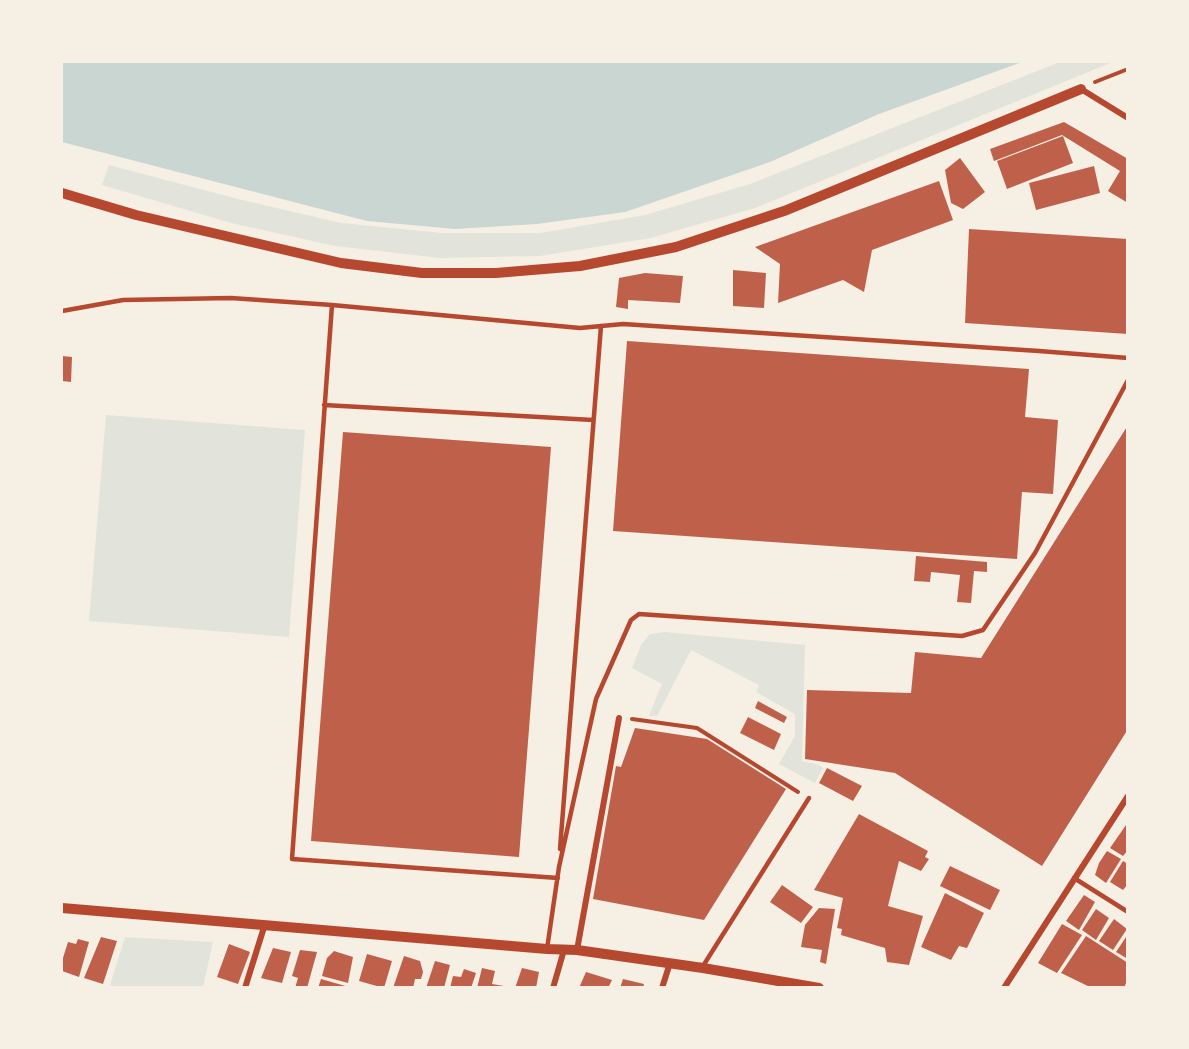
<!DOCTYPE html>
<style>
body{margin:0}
#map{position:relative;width:1189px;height:1049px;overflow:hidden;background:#f6efe4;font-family:"Roboto Condensed",sans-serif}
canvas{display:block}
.frame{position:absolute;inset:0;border:63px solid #f6efe4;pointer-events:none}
</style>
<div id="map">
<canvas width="1189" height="1049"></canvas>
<div class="frame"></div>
</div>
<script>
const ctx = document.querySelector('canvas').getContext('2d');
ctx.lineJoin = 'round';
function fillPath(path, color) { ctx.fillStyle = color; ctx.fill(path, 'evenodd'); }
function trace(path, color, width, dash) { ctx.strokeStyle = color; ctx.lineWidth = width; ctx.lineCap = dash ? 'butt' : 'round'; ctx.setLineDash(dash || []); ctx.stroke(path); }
fillPath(new Path2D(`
 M 1060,62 L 1113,62 L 755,208 L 651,238 L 540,256 L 440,258 L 335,246 L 231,223 L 102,185 L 109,165 L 238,199 L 341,223 L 442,233 L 540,233 L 645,215 L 750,184 Z
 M 106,415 L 305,430 L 289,637 L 89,621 Z
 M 665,632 L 805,645 L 802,761 L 819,765 L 823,768 L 815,783 L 779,764 L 795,736 L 795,714 L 756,692 L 759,685 L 691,650 L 657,716 L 649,716 L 662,684 L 632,668 L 641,645 L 650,634 Z
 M 125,937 L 213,942 L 203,987 L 117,988 L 110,985 Z`), '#e2e4dc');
fillPath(new Path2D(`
 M 62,62 L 1022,62 L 879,114 L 770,162 L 625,212 L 537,224 L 455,229 L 367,221 L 62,142 Z`), '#c9d6d2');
fillPath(new Path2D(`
 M 1064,122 L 1128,159 L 1128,203 L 1108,191 L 1120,171 L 1062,135 L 994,161 L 990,149 Z
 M 1063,136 L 1073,163 L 1007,189 L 997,161 Z
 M 960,158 L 985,192 L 963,209 L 951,203 L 945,170 Z
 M 1094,166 L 1100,193 L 1036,210 L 1029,183 Z
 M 939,181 L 953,220 L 872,250 L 864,292 L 843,280 L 778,303 L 780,264 L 755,247 Z
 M 969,229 L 1128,239 L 1128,334 L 965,323 Z
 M 733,270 L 766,273 L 764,308 L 733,306 Z
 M 645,273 L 683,276 L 680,303 L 628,300 L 628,309 L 616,307 L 619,278 Z
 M 627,341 L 1029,369 L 1025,417 L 1058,420 L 1053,494 L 1022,492 L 1017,559 L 613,531 Z
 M 62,356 L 72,357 L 71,382 L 62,381 Z
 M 1128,425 L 1128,729 L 1042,866 L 895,773 L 805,759 L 807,690 L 911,693 L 915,652 L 981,658 Z
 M 343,432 L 551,447 L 519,857 L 311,841 Z
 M 916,556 L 987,562 L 987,572 L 974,571 L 971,603 L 957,602 L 960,575 L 931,572 L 930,582 L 914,581 Z
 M 758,701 L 787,717 L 784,723 L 755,708 Z
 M 748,717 L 781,734 L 774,750 L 740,733 Z
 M 635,728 L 707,739 L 786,789 L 704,920 L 593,899 L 616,766 L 621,767 Z
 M 827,768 L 862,786 L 853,801 L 819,783 Z
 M 859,814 L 928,851 L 925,857 L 929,859 L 921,871 L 899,861 L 888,906 L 923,916 L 909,965 L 887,962 L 885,948 L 841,935 L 842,929 L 837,928 L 843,898 L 814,890 Z
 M 1126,825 L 1128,826 L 1128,850 L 1123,856 L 1110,848 Z
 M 1107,851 L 1121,859 L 1106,883 L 1095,875 L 1099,863 Z
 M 1123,861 L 1128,864 L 1128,884 L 1123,890 L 1110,882 Z
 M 950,866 L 1000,890 L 990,910 L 940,886 Z
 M 782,885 L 813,907 L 801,923 L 770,902 Z
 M 945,893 L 984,913 L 967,948 L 959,946 L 951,960 L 921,947 Z
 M 1084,895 L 1095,902 L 1079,930 L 1066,921 Z
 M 819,908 L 835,909 L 826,964 L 820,962 L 822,950 L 801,947 L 805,925 Z
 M 1096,909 L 1109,918 L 1096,940 L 1082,930 Z
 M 1114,919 L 1127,929 L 1113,950 L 1099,941 Z
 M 1062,924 L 1082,935 L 1057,973 L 1038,963 Z
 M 1128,934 L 1128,959 L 1116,952 Z
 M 1086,936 L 1128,963 L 1128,984 L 1126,983 L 1124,988 L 1092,988 L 1061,973 Z
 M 101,937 L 117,941 L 103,984 L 84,978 Z
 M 78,939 L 89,942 L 79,977 L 62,971 L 62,961 L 68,942 L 76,944 Z
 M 229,944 L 250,952 L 238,984 L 217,977 Z
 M 273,948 L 291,952 L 282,983 L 261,978 Z
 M 300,950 L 317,952 L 307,988 L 295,988 L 298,978 L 292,976 Z
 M 334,951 L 353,957 L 348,983 L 322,976 L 327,958 Z
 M 367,954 L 392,961 L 384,988 L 359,981 Z
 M 404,956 L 420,961 L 423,972 L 421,979 L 415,979 L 413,988 L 393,988 Z
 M 435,961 L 450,965 L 444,988 L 426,988 Z
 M 482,968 L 495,971 L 492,984 L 504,986 L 504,988 L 477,988 Z
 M 522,968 L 539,972 L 536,988 L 515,988 Z
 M 464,969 L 476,973 L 471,988 L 450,988 L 453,976 L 461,977 Z
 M 586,972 L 612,980 L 608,988 L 579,988 Z
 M 321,979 L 349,987 L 349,988 L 318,988 Z
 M 623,979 L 644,984 L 643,988 L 620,988 Z`), '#bf614a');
trace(new Path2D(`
 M 1095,82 L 1128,69
 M 632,719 L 697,728 L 798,792`), '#b5482f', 4);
trace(new Path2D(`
 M 332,305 L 292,859 L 558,878
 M 62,311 L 123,300 L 231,298 L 332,305 L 580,328 L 623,324 L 1039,351 L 1128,358
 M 324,405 L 593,420
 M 560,849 L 601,326
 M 1074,878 L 1128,912
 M 547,949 L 559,867 L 596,699 L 631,620 L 639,614 L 962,636 L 983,630 L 1035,553 L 1128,380
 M 703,966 L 809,798`), '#b5482f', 4.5);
trace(new Path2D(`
 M 1081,89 L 1128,118
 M 577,950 L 619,718
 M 245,988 L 265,924
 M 553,988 L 564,950
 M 662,988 L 670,963
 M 1004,988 L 1128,796`), '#b5482f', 6);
trace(new Path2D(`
 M 62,193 L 136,215 L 341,263 L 422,273 L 496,273 L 580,266 L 676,247 L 784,211 L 1081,89
 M 62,908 L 547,949 L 577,950 L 703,968 L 819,988`), '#b5482f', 10);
</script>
